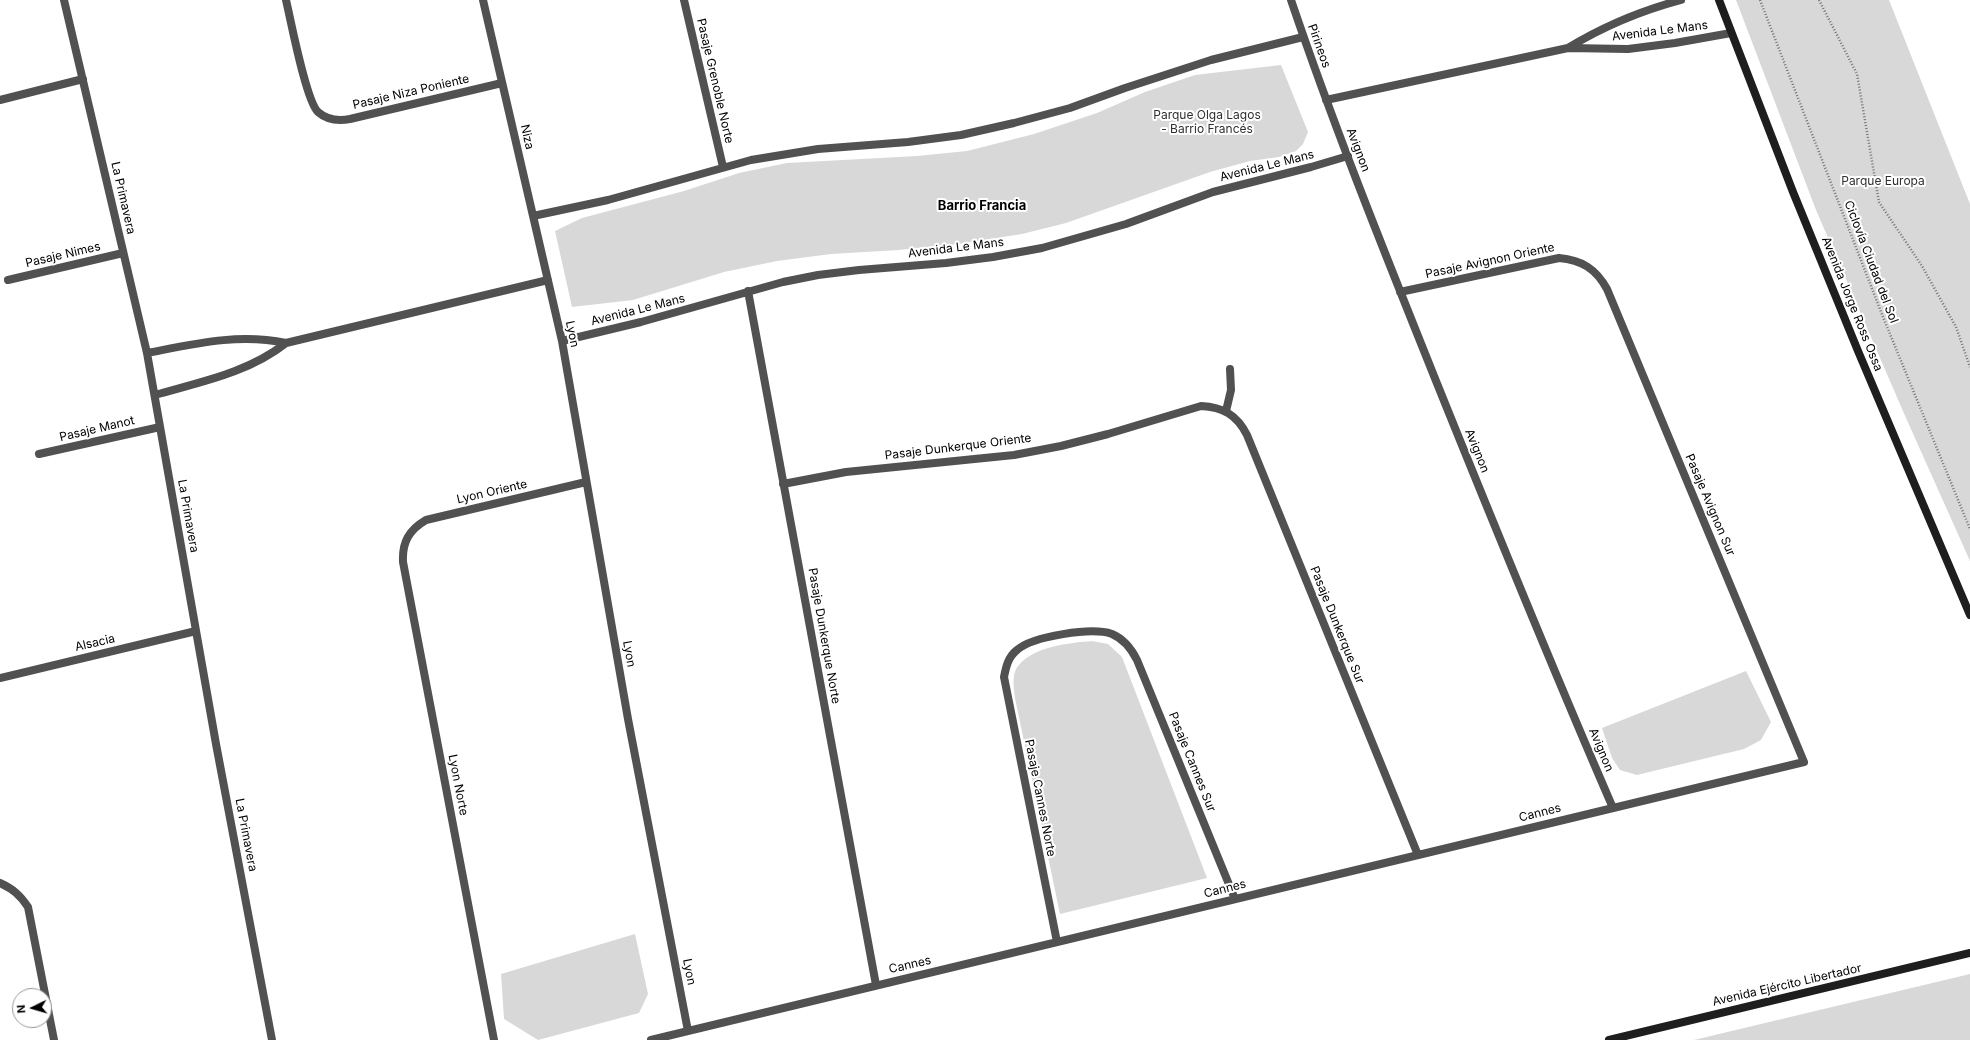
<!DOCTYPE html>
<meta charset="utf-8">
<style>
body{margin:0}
#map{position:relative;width:1970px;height:1040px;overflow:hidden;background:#fff;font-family:Inter,sans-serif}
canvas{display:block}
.north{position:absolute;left:12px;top:988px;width:40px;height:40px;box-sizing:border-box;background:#fff;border:1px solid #999;border-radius:50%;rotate:265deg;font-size:11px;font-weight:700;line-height:16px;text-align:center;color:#000}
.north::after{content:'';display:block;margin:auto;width:14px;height:18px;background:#000;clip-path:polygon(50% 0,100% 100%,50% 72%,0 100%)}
</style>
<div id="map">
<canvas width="1970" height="1040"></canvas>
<div class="north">N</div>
</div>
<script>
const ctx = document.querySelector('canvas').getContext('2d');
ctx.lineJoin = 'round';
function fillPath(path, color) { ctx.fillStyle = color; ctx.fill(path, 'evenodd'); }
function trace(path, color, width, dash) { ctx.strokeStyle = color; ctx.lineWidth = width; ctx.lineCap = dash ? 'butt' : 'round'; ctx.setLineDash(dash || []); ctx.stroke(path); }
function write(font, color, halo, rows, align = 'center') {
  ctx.font = font + ' Inter,sans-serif'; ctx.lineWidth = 4; ctx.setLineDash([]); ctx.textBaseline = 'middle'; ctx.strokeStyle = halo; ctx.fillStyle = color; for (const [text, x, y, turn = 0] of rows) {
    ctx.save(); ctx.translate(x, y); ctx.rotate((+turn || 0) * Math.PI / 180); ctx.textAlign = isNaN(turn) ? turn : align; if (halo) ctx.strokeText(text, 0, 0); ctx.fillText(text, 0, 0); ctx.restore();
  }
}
fillPath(new Path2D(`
 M 1736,0 L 1889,0 L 1970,204 L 1970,561 L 1906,418 L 1816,210 Z
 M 1281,65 L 1308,132 L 1303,144 L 1296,151 L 1279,157 L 1250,161 L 1210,172 L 1066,223 L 1022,234 L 958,244 L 899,250 L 831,254 L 777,261 L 724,272 L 633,300 L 572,307 L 555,231 L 582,218 L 684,191 L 739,173 L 787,163 L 917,156 L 967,151 L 1034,134 L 1097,113 L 1145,92 L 1195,75 Z
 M 1092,641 L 1108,644 L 1122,657 L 1207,878 L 1060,914 L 1015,698 C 1014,688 1011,673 1019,665 C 1035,646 1069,643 1092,641 Z
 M 1746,671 L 1771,722 L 1761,740 L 1744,749 L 1637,775 L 1620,770 L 1612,758 L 1602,728 Z
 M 635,934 L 648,994 L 639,1013 L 538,1040 L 504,1019 L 501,974 Z
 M 1970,974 L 1970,1040 L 1694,1040 Z`), '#d8d8d8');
trace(new Path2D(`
 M 1760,0 L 1883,317 L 1970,529
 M 1819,0 L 1857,74 L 1879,202 L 1922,266 L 1956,327 L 1970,367`), '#737373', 2.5, [1, 2]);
trace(new Path2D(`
 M 64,0 L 147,353 L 216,744 L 272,1040
 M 286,0 C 291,21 306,101 318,112 C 327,120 339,121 350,119 L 502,83
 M 483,0 L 562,341 L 628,719 L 688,1031
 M 684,0 L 723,167
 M 1291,0 C 1334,127 1384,251 1434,376 C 1492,520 1551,665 1613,808
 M 1568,48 C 1604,26 1640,11 1681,0
 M 0,100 L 83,79
 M 1326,100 L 1568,48 L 1628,49 L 1675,43 L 1731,33
 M 533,216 L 608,200 L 751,160 L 818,149 L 908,142 L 961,135 L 1014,123 L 1070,108 L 1125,88 L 1211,60 L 1303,37
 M 8,280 L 123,253
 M 748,291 L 876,985
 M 562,341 L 641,322 L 783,282 L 818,275 L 859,270 L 946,263 L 993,257 L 1042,248 L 1126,224 L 1213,192 L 1311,167 L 1348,156
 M 147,353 C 194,344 238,333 286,343 L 548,280
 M 155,395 C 200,382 248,373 286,343
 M 1226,411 L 1231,390 L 1230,369
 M 39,454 L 160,427
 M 783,484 L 846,472 L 1014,455 L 1061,446 L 1108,434 L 1201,406 C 1223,407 1237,415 1247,435 L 1418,855
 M 0,678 L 196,631
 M 0,883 C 13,889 20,895 28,907 L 54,1040
 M 1057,942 L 1004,677 C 1006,667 1008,657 1017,650 C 1033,636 1092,627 1112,634 C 1124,639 1131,648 1137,660 L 1235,899
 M 494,1040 L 403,562 C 402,542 409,530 426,520 L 586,482
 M 651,1040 L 1804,762 L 1607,289 C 1596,269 1582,260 1559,258 L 1400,292`), '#515151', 8);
trace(new Path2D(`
 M 1719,0 L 1793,192 L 1858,351 L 1970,615
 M 1609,1040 L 1970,953`), '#1e1e1e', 8);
write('12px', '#000', '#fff', [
 ["Avenida Le Mans",1660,31,-7],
 ["Pirineos",1319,46,70],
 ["Pasaje Grenoble Norte",715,81,77],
 ["Pasaje Niza Poniente",411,92,-13],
 ["Niza",527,137,77],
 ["Avignon",1358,150,69],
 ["Avenida Le Mans",1267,166,-14],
 ["La Primavera",123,198,77],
 ["Avenida Le Mans",956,248,-7],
 ["Pasaje Nimes",63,255,-13],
 ["Pasaje Avignon Oriente",1490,261,-12],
 ["Ciclovía Ciudad del Sol",1871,262,69],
 ["Avenida Jorge Ross Ossa",1852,304,68],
 ["Avenida Le Mans",638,310,-14],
 ["Lyon",572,334,78],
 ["Pasaje Manot",97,429,-13],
 ["Pasaje Dunkerque Oriente",958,447,-7],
 ["Avignon",1477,451,68],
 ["Lyon Oriente",492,492,-13],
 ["Pasaje Avignon Sur",1710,505,67],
 ["La Primavera",188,516,80],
 ["Pasaje Dunkerque Sur",1337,625,68],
 ["Pasaje Dunkerque Norte",824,636,80],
 ["Alsacia",95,643,-13],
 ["Lyon",629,654,80],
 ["Avignon",1601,750,67],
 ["Pasaje Cannes Sur",1192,762,68],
 ["Lyon Norte",458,785,79],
 ["Pasaje Cannes Norte",1040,798,79],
 ["Cannes",1540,813,-14],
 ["La Primavera",246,835,79],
 ["Cannes",1225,889,-14],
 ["Cannes",910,965,-13],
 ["Lyon",689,972,79],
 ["Avenida Ejército Libertador",1787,985,-13]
]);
write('12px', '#2f2f2f', '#fff', [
 ["Parque Olga Lagos",1207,115],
 ["- Barrio Francés",1207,129],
 ["Parque Europa",1883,181]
]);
write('bold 13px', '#000', '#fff', [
 ["Barrio Francia",982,206]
]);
</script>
